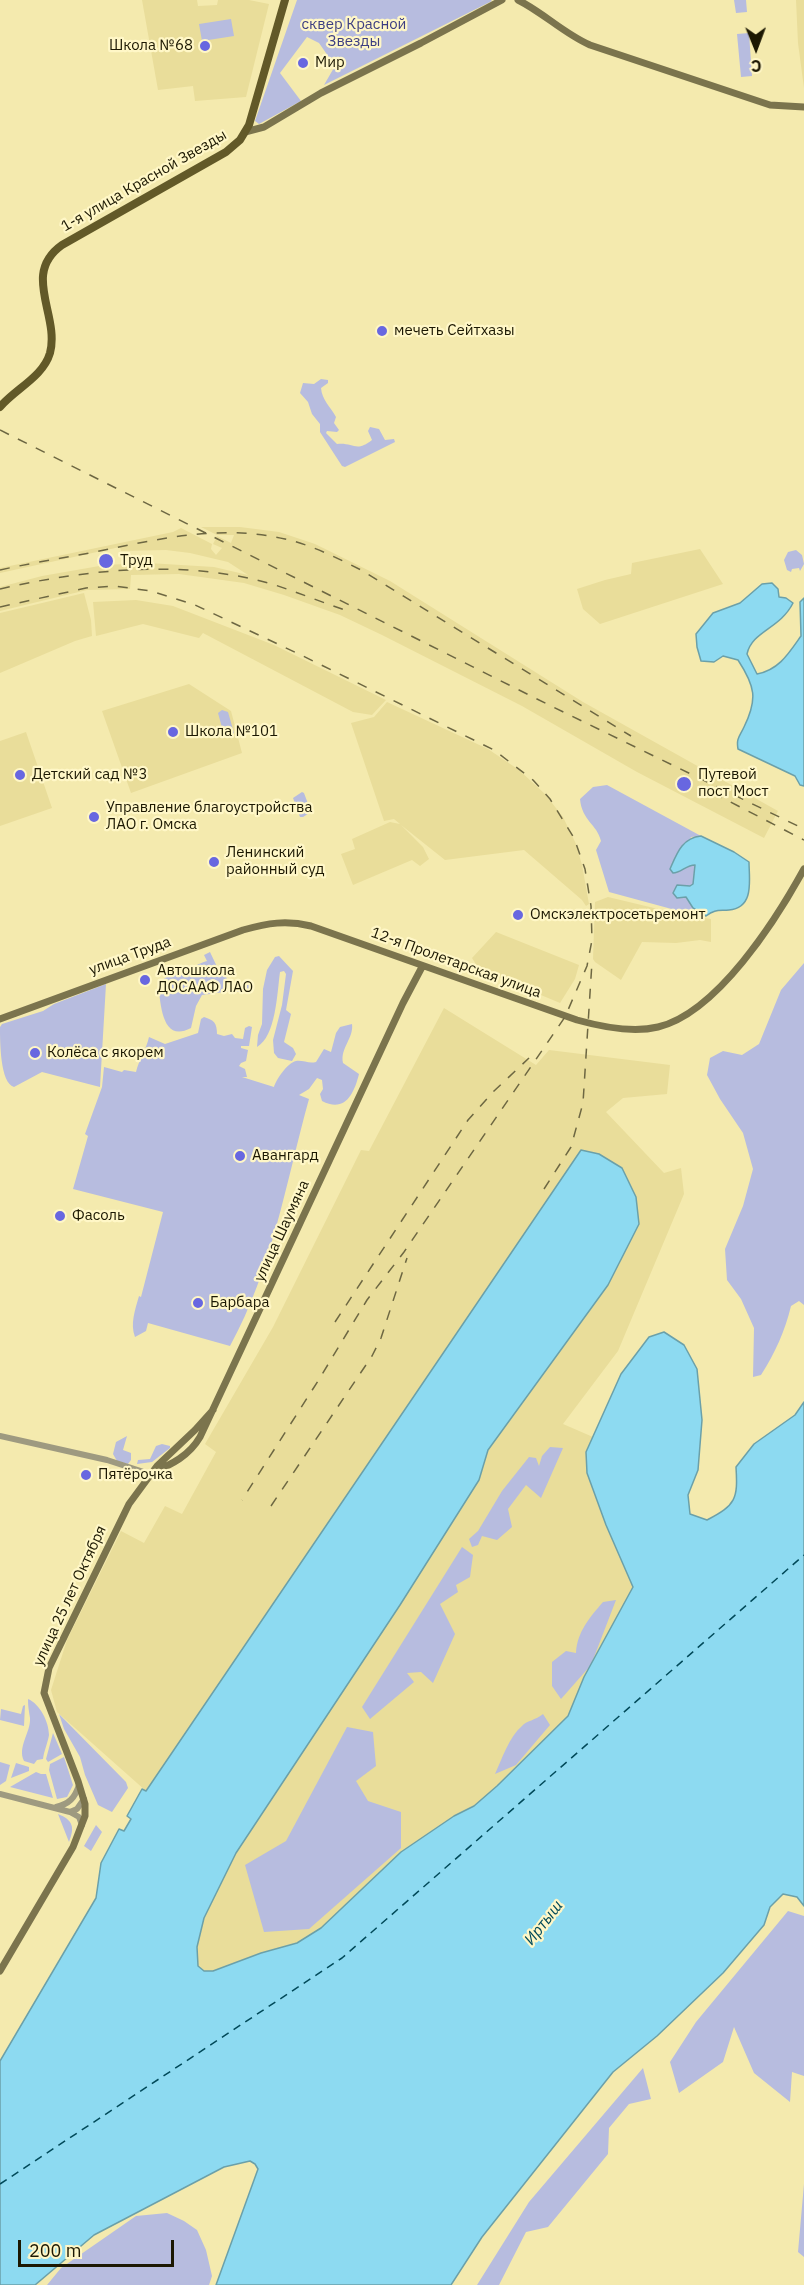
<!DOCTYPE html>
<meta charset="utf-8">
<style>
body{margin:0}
#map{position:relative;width:804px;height:2285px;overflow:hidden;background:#f4eaae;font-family:"IBM Plex Sans",sans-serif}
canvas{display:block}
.north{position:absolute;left:726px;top:18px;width:60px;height:60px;-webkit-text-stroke:4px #fff7c7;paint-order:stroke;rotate:179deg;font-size:16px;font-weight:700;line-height:24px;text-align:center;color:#1c1802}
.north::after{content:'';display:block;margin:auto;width:21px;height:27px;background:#1c1802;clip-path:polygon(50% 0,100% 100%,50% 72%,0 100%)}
.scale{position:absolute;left:18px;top:2240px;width:156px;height:27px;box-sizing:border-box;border:3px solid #1c1802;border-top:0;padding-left:8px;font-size:18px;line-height:21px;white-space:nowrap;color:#1c1802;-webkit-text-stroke:4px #fff7c7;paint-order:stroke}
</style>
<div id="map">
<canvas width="804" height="2285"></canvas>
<div class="north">С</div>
<div class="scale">200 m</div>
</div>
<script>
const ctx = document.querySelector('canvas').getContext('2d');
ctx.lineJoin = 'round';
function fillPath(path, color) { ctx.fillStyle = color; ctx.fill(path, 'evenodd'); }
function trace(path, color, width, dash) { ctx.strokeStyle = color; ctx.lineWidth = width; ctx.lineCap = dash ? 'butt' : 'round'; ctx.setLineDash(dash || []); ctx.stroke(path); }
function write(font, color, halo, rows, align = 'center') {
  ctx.font = font + ' "IBM Plex Sans",sans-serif'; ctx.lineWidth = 4.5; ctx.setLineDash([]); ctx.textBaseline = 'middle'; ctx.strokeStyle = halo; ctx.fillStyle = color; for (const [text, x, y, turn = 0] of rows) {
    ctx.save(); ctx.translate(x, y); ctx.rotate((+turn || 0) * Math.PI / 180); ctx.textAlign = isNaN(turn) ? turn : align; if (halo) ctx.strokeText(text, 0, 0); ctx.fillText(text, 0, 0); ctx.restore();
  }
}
fillPath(new Path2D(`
 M 142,0 L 197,0 L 198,6 L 217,5 L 218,0 L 249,0 L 269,4 L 246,97 L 195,101 L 193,86 L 158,90 Z
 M 796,0 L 804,0 L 804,88 L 798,43 Z
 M 201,527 L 240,527 L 279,532 L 315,544 L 390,581 L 583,702 L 778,811 L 764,838 L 637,772 L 522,706 L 382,635 L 340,615 L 284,595 L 244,583 L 179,574 L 131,575 L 130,589 L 87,590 L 0,611 L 0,587 L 42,576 L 105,565 L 148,563 L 214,567 L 248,575 L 228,562 L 190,553 L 166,550 L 121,551 L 120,547 L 0,573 L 0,568 L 173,532 L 181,528 L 212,544 L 211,549 L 216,555 L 222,548 L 213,544 L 217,536 L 231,543 L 234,535 L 217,535 Z
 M 700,549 L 723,584 L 600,624 L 583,609 L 577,589 L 605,580 L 631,574 L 632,563 Z
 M 84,593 L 91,620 L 92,636 L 75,641 L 0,673 L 0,613 Z
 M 136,600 L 173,606 L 274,645 L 386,700 L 372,715 L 353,712 L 203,633 L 199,638 L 143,624 L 96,636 L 93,602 Z
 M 189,684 L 231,711 L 242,753 L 131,793 L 102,711 Z
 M 387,702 L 488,749 L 519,770 L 545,794 L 563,817 L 576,844 L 582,865 L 589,904 L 586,906 L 582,900 L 524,850 L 445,860 L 401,825 L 423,847 L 429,859 L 420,866 L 412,860 L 353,885 L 341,854 L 355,849 L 352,839 L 390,822 L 400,824 L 394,819 L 384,821 L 351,723 L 374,717 Z
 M 26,732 L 52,808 L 0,826 L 0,741 Z
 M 608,897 L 679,914 L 711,919 L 711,942 L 700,940 L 676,943 L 642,942 L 621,980 L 595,962 L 593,959 L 595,902 Z
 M 496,932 L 579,965 L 575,979 L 560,1003 L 479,969 L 472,958 Z
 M 444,1008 L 536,1065 L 549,1050 L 670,1065 L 667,1094 L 623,1098 L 606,1112 L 664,1173 L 681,1168 L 684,1194 L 618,1351 L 563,1424 L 593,1437 L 586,1452 L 587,1473 L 606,1525 L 633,1587 L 584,1677 L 568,1716 L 497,1786 L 474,1806 L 454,1816 L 401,1852 L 321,1928 L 297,1943 L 261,1953 L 213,1971 L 204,1971 L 198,1966 L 197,1947 L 204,1918 L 236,1853 L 400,1605 L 479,1480 L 488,1450 L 608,1285 L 639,1225 L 636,1197 L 581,1150 L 146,1791 L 57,1712 L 51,1690 L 67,1640 L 121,1531 L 144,1543 L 165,1506 L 182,1514 L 216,1452 L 205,1444 L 273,1327 L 361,1150 L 369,1151 Z`), '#e9dd9a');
fillPath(new Path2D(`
 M 297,0 L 491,0 L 492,1 L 324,85 L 335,66 L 319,43 L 307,37 L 280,73 L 301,101 L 259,124 L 255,121 Z
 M 734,0 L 746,0 L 747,12 L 736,13 Z
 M 231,19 L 234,36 L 202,41 L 199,24 Z
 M 749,33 L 752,76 L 741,77 L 737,34 Z
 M 321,379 L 328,380 L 328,383 L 321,388 C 322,400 330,406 336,417 L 334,423 L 339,430 L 337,432 L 327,431 L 326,433 L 337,444 C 353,442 356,453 372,440 L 368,431 L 370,427 L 379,429 L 385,440 L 394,439 L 395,442 L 345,467 L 342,466 L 320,432 L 320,424 L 312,414 L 308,402 L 300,393 L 303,383 L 314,384 Z
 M 796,550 L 802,555 L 804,564 L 800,571 L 799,568 L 792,569 L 791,572 L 787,570 L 784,560 L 788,552 Z
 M 222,710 L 228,712 L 234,733 L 231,736 L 224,735 L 218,713 Z
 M 607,785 L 701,836 L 691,837 L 677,873 L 687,865 L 695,865 L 693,884 L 690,886 L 686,897 L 693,908 L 706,916 L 679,911 L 609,892 L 596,850 L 601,841 C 597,824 582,821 580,799 L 593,787 Z
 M 302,792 L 304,793 L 311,812 L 303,817 L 300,817 L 293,798 Z
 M 210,952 L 220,973 L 225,975 L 228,981 L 238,985 L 252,985 L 253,987 L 246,993 L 232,991 L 202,995 L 196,1006 L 191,1028 C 161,1044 161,1002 158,985 C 164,975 174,975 184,972 C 192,969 198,963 207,961 L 204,955 Z
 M 279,956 L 293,971 L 286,1010 L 291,1014 L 284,1042 L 293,1048 L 296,1054 L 292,1061 L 278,1058 L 274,1053 L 273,1040 L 282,1005 L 286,974 L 284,971 L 280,972 C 277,994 276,1036 257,1047 L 258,1035 L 262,1024 L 263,989 L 267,970 L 275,957 Z
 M 804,963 L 804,1305 L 799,1301 L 791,1306 C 785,1331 775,1353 761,1375 L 753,1377 L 754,1328 L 741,1299 L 727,1280 L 725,1249 L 743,1206 L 753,1169 L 743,1133 L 720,1099 L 707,1075 L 710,1058 L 723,1051 L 742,1055 L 759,1044 L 781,990 Z
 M 106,984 L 100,1087 L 42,1072 L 14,1087 C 0,1083 0,1041 0,1027 L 2,1024 L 43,1011 L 54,1004 Z
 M 204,1017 C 214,1020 217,1023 217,1034 L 224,1036 L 232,1034 L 235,1038 L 243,1039 L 245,1028 L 249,1026 L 252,1027 L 249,1046 L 241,1046 L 241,1048 L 248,1050 L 246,1061 L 241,1063 L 239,1066 L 245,1069 L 247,1077 L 242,1077 L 274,1087 C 276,1080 287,1063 296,1061 C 303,1060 309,1064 316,1062 L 324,1049 L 331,1052 L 336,1033 L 340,1027 L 352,1024 C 354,1038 340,1048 343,1063 L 359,1074 C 354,1094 345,1113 322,1101 L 320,1094 L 323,1089 L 322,1080 L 317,1078 L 309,1089 L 299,1095 L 309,1099 C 286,1182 272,1270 230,1346 L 148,1323 L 146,1331 L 135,1337 C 130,1324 135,1310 139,1296 L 141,1297 L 163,1212 L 73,1189 L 88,1136 L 85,1134 L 102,1087 L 104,1067 L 122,1072 L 124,1070 L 136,1072 C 139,1059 146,1050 149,1037 L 165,1044 L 198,1033 L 201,1019 Z
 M 127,1436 L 123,1450 L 131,1453 L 131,1460 L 128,1464 L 117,1461 L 113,1454 L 116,1442 Z
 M 162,1444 L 170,1446 L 170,1448 L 152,1462 L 137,1464 L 138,1460 L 150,1459 L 156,1446 Z
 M 550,1447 L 563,1448 L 541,1498 L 526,1485 L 508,1509 L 512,1527 L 497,1540 L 482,1536 L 478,1545 L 472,1547 L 469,1539 L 478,1531 L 502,1491 L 529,1457 L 536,1458 L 539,1466 L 542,1456 Z
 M 462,1547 L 473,1555 L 470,1577 L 456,1585 L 458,1592 L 440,1604 L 455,1634 L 433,1683 L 421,1672 L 407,1673 L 414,1682 L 370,1719 L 362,1707 Z
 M 616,1600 L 591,1665 L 561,1699 L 552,1686 L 552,1662 L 566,1651 L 576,1653 C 577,1632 590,1617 603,1602 Z
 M 28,1699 C 40,1704 49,1722 49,1735 C 48,1742 44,1751 43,1759 L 37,1760 L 34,1764 L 24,1761 C 17,1747 31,1732 30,1718 C 29,1711 28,1707 28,1699 Z
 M 25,1705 L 24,1726 L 0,1720 L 1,1709 L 21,1714 L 23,1706 Z
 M 59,1714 L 126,1782 L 128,1788 L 112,1812 L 98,1805 L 85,1775 L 80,1757 L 64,1729 Z
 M 543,1714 L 550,1725 L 516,1765 L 495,1774 C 502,1759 509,1737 522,1726 C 526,1721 536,1720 543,1714 Z
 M 347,1727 L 373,1732 L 376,1766 L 356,1781 L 368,1801 L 401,1812 L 401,1848 L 309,1929 L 264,1932 L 245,1865 L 286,1841 Z
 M 53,1733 L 62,1754 L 48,1762 L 46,1759 Z
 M 64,1757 L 73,1785 L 67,1797 L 57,1799 L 49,1770 L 50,1764 Z
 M 0,1762 L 10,1765 L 6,1781 L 0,1785 Z
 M 16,1763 L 29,1767 L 29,1771 L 11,1778 Z
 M 36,1772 L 41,1774 L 46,1774 L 53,1798 L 10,1787 Z
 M 58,1814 C 73,1820 75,1827 69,1842 Z
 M 96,1825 L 102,1832 L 91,1851 L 84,1846 Z
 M 788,1911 L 804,1916 L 804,2076 L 792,2072 L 790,2102 L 754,2073 L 734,2027 L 723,2062 L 679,2093 L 670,2062 L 696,2022 Z
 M 643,2068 L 651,2099 L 629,2104 L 609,2128 L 608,2154 L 548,2227 L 526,2232 L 499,2285 L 477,2285 L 529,2202 Z
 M 804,2184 L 804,2257 L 798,2252 Z
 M 167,2213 L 184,2221 L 197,2230 L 206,2250 L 212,2276 L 209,2285 L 47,2285 L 61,2268 L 136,2216 Z`), '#b7bcdf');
const water = new Path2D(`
 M 772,583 L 778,589 L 779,597 L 786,598 L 793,603 C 780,629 752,631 747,654 L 757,674 C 779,670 789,653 801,636 L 800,602 L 804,598 L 804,786 L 800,785 L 795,776 L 738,749 C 736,738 740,736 744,727 C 758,699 755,686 738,660 L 723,656 L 714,662 L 701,661 L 697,647 L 696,634 L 713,613 L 740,603 L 762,584 Z
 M 701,836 L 734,852 L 749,862 C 749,879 755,908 729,910 C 719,911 715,909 706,916 L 693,908 L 686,897 L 677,898 L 673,893 L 677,885 L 690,886 L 693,884 L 695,865 C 686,865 681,873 673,873 L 670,869 C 677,853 682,838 701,836 Z
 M 581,1150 L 599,1154 L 622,1168 L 636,1197 L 639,1224 L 608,1285 L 488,1450 L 479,1480 L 400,1605 L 236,1853 L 204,1918 L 197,1947 L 198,1966 L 204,1971 L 213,1971 L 261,1953 L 297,1943 L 321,1928 L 401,1852 L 454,1816 L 474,1806 L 497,1786 L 568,1716 L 584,1677 L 633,1587 L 606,1525 L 587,1473 L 586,1452 L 621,1374 L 649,1337 L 664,1332 L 684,1345 L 697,1369 L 702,1420 L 698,1470 L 688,1495 L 690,1514 L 707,1520 C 736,1505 738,1499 736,1467 L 754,1444 L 795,1415 L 804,1402 L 804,1906 L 797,1897 L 783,1894 L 770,1907 L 764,1925 L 723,1973 L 657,2036 L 613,2072 L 482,2237 L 451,2285 L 216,2285 L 258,2169 L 255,2164 L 250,2161 L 224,2167 L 94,2235 L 35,2285 L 0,2285 L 0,2061 L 96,1898 L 101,1863 L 119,1829 L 124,1831 L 131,1819 L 127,1816 L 142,1789 L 146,1791 Z`);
fillPath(water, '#8ddaf1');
trace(water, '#6ba0a9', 1.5);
trace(new Path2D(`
 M 0,2184 L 342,1958 L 804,1555`), '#014959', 1.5, [8, 6]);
trace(new Path2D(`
 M 0,1436 L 107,1460 L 150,1474
 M 0,1794 L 70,1812 L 79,1817 L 82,1825
 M 56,1807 C 69,1804 75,1798 79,1785
 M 70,1812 L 77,1809 L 84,1799`), '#9e9a80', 6);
trace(new Path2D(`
 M 518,0 C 544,13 563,33 590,45 L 770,105 L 804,107
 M 245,132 L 264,127 L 321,93 L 421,43 L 502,0
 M 0,1019 L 243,930 C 268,923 286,920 311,926 L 577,1020 C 602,1027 633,1033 658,1027 C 717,1013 776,920 804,869
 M 152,1473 C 172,1464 189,1456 200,1437 L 403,1003 L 422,967
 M 0,1971 L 73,1847 L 85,1816 L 85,1804 L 78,1781 L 44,1693 L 49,1668 L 129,1504 L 157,1466 L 195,1430 L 213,1410`), '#7b744d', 7);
trace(new Path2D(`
 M 0,407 C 15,389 43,377 50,353 C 60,315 21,274 62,245 L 226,152 L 240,140 L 249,125 L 285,0`), '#625928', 8);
trace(new Path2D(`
 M 0,430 L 549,705 L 804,829
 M 0,570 C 31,563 63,558 95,552 C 158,539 220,524 285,539 C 312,545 337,558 361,570 L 631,736
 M 0,589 C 87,569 185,559 272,584 C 297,592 321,602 345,610
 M 0,607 L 86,588 L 114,586 L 151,591 L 195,605 L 301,655 L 494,750 L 533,780 L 550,799 L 574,838 L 585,869 L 591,906 L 592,940 L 587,966 L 565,1017 L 404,1252 L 367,1300 L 318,1381 L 242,1500
 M 713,793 L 804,840
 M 544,1189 L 571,1147 L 583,1103 L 592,962
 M 335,1322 L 468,1120 L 494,1091 L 529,1058
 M 271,1506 L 372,1356 L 381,1338 L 407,1258`), '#6d6742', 1.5, [10, 10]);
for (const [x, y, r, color] of [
 [205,46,6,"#6867e0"],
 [303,63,6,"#6867e0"],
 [382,331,6,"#6867e0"],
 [106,561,8,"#6867e0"],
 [173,732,6,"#6867e0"],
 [20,775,6,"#6867e0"],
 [684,784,8,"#6867e0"],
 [94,817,6,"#6867e0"],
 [214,862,6,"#6867e0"],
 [518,915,6,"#6867e0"],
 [145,980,6,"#6867e0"],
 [35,1053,6,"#6867e0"],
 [240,1156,6,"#6867e0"],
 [60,1216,6,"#6867e0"],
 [198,1303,6,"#6867e0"],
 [86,1475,6,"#6867e0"]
]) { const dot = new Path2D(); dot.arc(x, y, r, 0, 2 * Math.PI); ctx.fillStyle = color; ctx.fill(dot); trace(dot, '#fff7c7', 2); }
write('15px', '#3d3e82', '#fff7c7', [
 ["сквер Красной",354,25],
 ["Звезды",354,42]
]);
write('15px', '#1c1802', '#fff7c7', [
 ["Школа №68",193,46,"right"],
 ["Мир",315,63],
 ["мечеть Сейтхазы",394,331],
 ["Труд",120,561],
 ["Школа №101",185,732],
 ["Детский сад №3",32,775],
 ["Путевой",698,775],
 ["пост Мост",698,792],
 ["Управление благоустройства",106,808],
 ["ЛАО г. Омска",106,825],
 ["Ленинский",226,853],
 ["районный суд",226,870],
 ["Омскэлектросетьремонт",530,915],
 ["Автошкола",157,971],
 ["ДОСААФ ЛАО",157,988],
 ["Колёса с якорем",47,1053],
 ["Авангард",252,1156],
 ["Фасоль",72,1216],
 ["Барбара",210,1303],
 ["Пятёрочка",98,1475]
], 'left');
write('15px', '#1c1802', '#fff7c7', [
 ["1-я улица Красной Звезды",144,181,-30],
 ["улица Труда",130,956,-20],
 ["12-я Пролетарская улица",456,963,20],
 ["улица Шаумяна",282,1231,-65],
 ["улица 25 лет Октября",70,1596,-65]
]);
write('italic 16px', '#014959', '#fff7c7', [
 ["Иртыш",544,1923,-52]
]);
</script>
